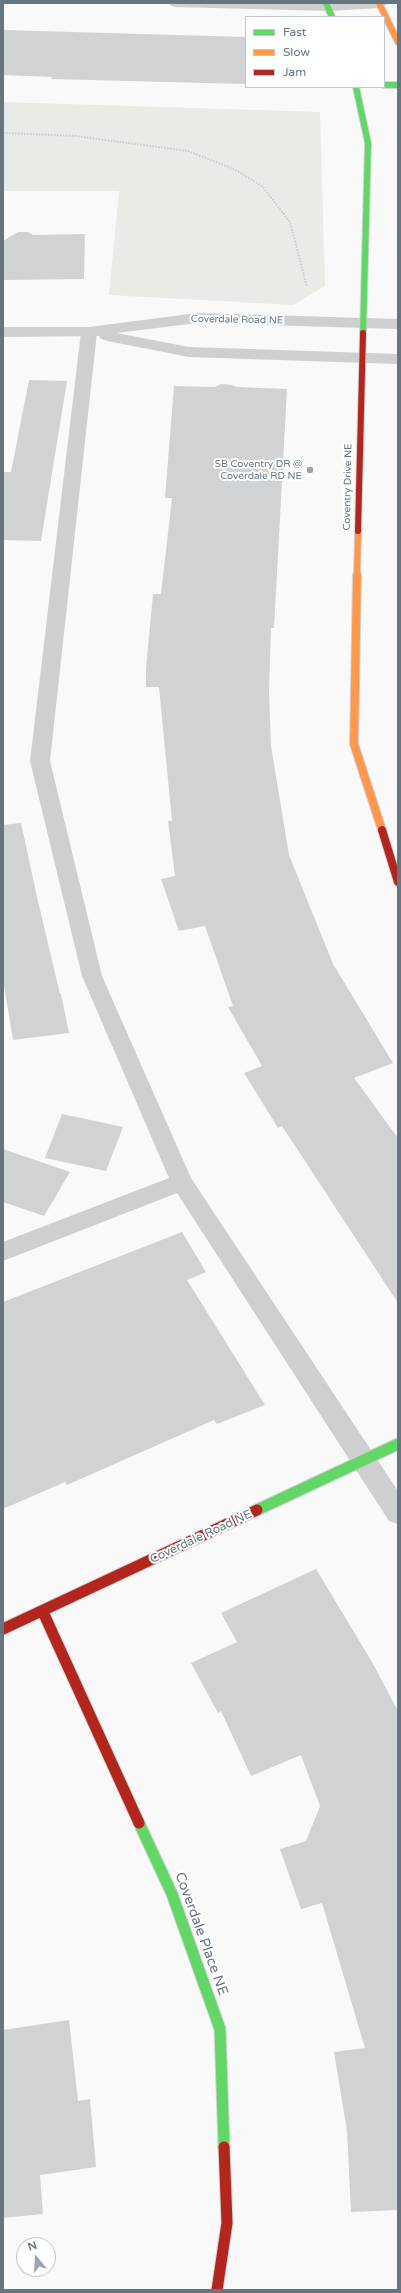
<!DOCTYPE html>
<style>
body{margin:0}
#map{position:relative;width:401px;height:2293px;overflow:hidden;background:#f9f9f9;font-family:"Varela Round",sans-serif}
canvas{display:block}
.frame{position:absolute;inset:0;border:4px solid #657683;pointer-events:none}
.legend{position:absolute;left:245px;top:16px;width:140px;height:72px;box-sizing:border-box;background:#fff;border:1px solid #c1c8cd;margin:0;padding:5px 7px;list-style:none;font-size:12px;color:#657683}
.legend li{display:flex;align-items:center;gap:8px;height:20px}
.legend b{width:20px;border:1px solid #c1c8cd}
.north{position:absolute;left:16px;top:2237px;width:40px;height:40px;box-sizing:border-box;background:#fff;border:1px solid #c1c8cd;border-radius:50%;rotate:342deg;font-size:11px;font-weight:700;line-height:16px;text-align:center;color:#657683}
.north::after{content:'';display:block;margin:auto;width:14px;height:18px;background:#99a4ac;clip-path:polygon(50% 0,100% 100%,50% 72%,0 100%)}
</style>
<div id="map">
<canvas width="401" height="2293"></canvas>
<div class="frame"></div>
<ul class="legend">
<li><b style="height:5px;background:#63d668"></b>Fast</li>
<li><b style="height:5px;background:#ff974d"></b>Slow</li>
<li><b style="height:5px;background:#b3261e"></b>Jam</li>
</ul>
<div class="north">N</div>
</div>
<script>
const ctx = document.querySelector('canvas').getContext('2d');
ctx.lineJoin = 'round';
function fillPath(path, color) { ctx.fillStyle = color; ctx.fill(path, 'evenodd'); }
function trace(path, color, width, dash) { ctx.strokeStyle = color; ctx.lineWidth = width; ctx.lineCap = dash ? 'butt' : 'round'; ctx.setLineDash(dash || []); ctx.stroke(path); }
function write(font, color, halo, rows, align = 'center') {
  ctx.font = font + ' "Varela Round",sans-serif'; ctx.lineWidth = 4; ctx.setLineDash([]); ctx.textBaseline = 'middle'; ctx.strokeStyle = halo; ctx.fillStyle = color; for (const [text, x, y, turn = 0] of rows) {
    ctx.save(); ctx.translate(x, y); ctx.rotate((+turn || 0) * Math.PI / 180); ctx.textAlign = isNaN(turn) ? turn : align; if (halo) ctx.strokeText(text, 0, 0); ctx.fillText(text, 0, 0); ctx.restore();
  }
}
fillPath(new Path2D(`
 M 3,102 L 320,112 L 325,286 L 293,305 L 109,295 L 119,191 L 3,191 Z`), '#e8ebe6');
fillPath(new Path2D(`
 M 3,30 L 246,37 L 246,84 L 51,79 L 52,77 L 3,75 Z
 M 18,232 L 28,232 L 33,235 L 85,234 L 84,279 L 3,280 L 3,241 Z
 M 29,380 L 67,381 L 41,541 L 3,540 L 3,472 L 11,472 Z
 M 221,384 L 231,385 L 237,387 L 287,389 L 274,628 L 271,628 L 269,690 L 271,746 L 289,855 L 333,964 L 393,1063 L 354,1078 L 398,1138 L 398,1303 L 282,1126 L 278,1128 L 244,1073 L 262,1066 L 228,1007 L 233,1006 L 205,926 L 179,931 L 161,879 L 175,876 L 168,821 L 172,821 L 159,687 L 146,687 L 146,668 L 153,594 L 161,594 L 172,498 L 165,498 L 174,386 L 215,387 Z
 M 21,823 L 37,897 L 60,994 L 61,994 L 69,1033 L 13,1040 L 3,979 L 3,825 Z
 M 62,1114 L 123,1127 L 106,1171 L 45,1158 Z
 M 3,1149 L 70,1172 L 44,1216 L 3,1202 Z
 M 182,1232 L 206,1272 L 187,1280 L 265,1405 L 217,1424 L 214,1420 L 67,1485 L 65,1482 L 3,1509 L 3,1302 Z
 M 316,1569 L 372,1662 L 398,1711 L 398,2210 L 351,2212 L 347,2131 L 334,2052 L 365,2048 L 322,1903 L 301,1909 L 280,1849 L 306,1841 L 320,1806 L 301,1755 L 251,1776 L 221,1711 L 218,1713 L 191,1663 L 237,1642 L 221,1613 Z
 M 69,2020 L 78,2101 L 90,2099 L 96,2167 L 40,2175 L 43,2214 L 3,2218 L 3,2030 Z`), '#d0d2d3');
const fastFar1 = new Path2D(`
 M 326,3 L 332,17
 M 384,85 L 398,85
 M 356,87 L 368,143 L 363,333`);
const fast = new Path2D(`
 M 257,1510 L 398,1444
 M 139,1823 L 172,1894 L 220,2029 L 224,2147`);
const slowFar1 = new Path2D(`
 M 379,3 L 398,42
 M 357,576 L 358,531`);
const slow = new Path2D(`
 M 357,575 L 354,744 L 382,830`);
const jamFar2 = new Path2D(`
 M 358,531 L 363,333`);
const jamFar1 = new Path2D(`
 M 382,830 L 398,882`);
const jam = new Path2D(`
 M 43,1612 L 139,1823
 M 3,1629 L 257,1510
 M 217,2290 L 227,2223 L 224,2147`);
trace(fastFar1, '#d5d6d7', 8);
trace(fast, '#d5d6d7', 13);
trace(slowFar1, '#d5d6d7', 8);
trace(slow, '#d5d6d7', 10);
trace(jamFar2, '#d5d6d7', 8);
trace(jamFar1, '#d5d6d7', 10);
trace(jam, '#d5d6d7', 13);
trace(new Path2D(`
 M 3,133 L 76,136 L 188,151 L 234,169 L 262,186 L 290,222 L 307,287`), '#cbcccd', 2, [1.5, 1.5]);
fillPath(new Path2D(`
 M 89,327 L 95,329 L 97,332 L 50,761 L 102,976 L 191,1178 L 398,1491 L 398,1524 L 389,1521 L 177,1193 L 3,1261 L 3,1242 L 169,1178 L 82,976 L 30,761 L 81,332 L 83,329 Z`), '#cecfd0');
fillPath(new Path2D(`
 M 167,3 L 386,3 L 387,4 L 380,8 L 329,11 L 174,7 Z
 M 197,313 L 398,319 L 398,329 L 197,323 L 117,333 L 189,347 L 398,354 L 398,364 L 189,357 L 107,341 L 101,339 L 99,336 L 3,337 L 3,327 L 89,327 Z`), '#cecfd0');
trace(fastFar1, '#63d668', 6);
trace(fast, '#63d668', 11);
trace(slowFar1, '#ff974d', 6);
trace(slow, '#ff974d', 8);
trace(jamFar2, '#b3261e', 6);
trace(jamFar1, '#b3261e', 8);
trace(jam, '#b3261e', 11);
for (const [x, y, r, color] of [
 [310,470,4,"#99a4ac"]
]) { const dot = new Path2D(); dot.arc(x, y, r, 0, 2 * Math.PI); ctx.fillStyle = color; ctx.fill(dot); trace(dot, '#fff', 1.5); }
write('10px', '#657683', '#fff', [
 ["Coverdale Road NE",237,320,1],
 ["Coventry Drive NE",348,487,-89]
]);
write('10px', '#657683', '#fff', [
 ["SB Coventry DR @",302,464],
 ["Coverdale RD NE",302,476]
], 'right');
write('12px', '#657683', '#fff', [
 ["Coverdale Road NE",201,1537,-25]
]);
write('14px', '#657683', '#fff', [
 ["Coverdale Place NE",201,1934,70]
]);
</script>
